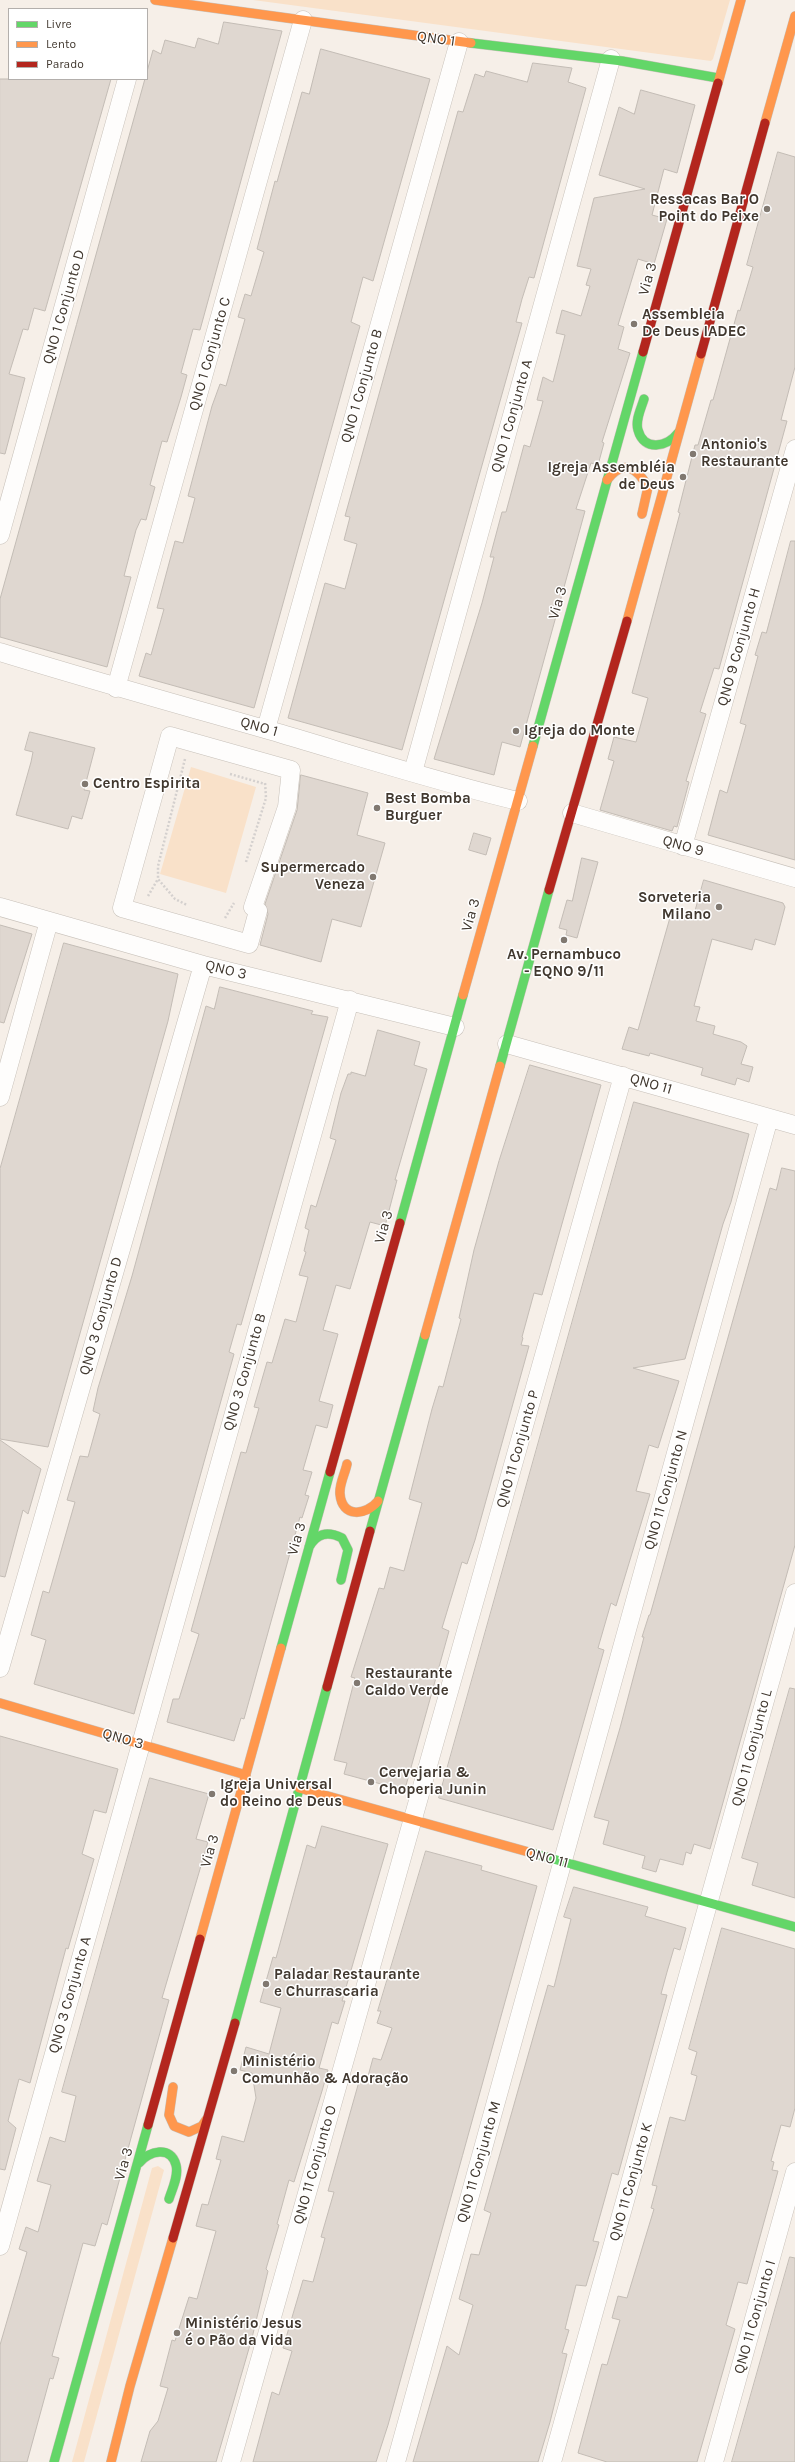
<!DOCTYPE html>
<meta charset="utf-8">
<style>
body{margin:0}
#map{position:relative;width:795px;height:2462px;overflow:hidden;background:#f6efe8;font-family:Karla,sans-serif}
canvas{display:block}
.legend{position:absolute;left:8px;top:8px;width:140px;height:72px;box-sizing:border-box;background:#fff;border:1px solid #b3afac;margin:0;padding:5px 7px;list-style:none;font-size:12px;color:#41382f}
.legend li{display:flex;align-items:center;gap:8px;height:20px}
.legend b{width:20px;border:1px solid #b3afac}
</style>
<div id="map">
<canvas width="795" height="2462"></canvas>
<ul class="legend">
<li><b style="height:5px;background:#63d668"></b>Livre</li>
<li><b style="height:5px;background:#ff974d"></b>Lento</li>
<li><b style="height:5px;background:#b3261e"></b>Parado</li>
</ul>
</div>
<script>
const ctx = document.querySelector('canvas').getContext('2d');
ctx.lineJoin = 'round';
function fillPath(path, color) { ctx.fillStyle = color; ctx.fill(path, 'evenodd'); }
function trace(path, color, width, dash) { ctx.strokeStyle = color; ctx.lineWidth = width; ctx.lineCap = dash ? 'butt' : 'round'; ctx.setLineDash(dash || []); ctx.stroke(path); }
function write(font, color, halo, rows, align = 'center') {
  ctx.font = font + ' Karla,sans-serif'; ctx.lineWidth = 3; ctx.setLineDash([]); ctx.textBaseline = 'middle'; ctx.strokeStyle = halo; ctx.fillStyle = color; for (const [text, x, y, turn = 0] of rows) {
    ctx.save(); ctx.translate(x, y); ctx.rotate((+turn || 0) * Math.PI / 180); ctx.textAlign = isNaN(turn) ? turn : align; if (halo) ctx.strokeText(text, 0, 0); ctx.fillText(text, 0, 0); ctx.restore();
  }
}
fillPath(new Path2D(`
 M 253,0 L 730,0 L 713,59 L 711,61 Z
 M 191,767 L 256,787 L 226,893 L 160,874 Z
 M 158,2166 L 164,2170 L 84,2462 L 72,2462 L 152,2168 Z`), '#f9e1c9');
const building = new Path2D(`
 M 224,22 L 282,31 L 200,330 L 193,329 L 181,373 L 187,375 L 181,397 L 167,442 L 162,441 L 150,485 L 155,487 L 146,520 L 141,519 L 136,530 L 124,576 L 131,577 L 107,667 L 0,637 L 0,599 L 153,50 L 161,54 L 165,40 L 195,48 L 198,38 L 218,44 Z
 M 321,49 L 430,79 L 373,281 L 363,277 L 351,322 L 360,326 L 254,708 L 139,676 L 146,653 L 151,655 L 164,609 L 157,608 L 175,541 L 183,543 L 195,498 L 188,496 L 212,406 L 220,384 L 226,386 L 245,319 L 238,317 L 245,294 L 251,296 L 264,252 L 257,249 L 275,181 L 277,182 L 302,92 L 309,94 Z
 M 533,63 L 572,68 L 568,82 L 586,88 L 534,278 L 529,277 L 522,299 L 516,322 L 522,323 L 402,750 L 288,718 L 325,583 L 345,589 L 357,544 L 344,540 L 350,517 L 345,516 L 458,111 L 463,112 L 475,74 L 484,77 L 486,71 L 527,82 Z
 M 0,79 L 111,79 L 45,311 L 34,308 L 28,330 L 23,329 L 9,374 L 25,378 L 5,454 L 0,453 Z
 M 641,90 L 695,105 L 677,173 L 664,169 L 652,215 L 667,219 L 654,264 L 638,259 L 618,325 L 624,327 L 618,349 L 630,353 L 602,442 L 604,443 L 598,465 L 591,463 L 576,509 L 585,511 L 520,747 L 502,742 L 494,775 L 434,759 L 482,603 L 494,557 L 490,557 L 502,512 L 506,512 L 524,445 L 530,447 L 543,401 L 537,400 L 543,377 L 553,382 L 565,335 L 556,333 L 562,310 L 581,316 L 590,286 L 586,285 L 591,269 L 577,266 L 594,198 L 645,189 L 599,175 L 619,107 L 634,114 Z
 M 778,152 L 795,157 L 795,367 L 781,420 L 787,421 L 719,669 L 714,668 L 700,712 L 706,714 L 686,781 L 689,782 L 677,827 L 674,826 L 672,831 L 600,810 L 614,761 L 608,759 L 614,737 L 636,742 L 648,698 L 632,693 L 680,513 L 678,512 L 695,445 L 698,445 L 711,400 L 713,400 L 738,310 L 740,311 L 753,267 L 747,265 Z
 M 791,541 L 795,541 L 795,860 L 708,835 L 720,790 L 727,793 L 746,725 L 740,723 L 758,656 L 755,655 L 762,632 L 766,633 Z
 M 30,732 L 95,748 L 84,790 L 90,791 L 82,819 L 72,816 L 68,829 L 16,815 L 31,762 L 33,752 L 25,750 Z
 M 301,775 L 368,793 L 357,835 L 385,843 L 361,927 L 332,919 L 321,962 L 260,945 L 268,914 L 265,904 L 297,810 Z
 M 474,833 L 491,838 L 486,855 L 469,850 Z
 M 582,858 L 598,862 L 577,938 L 566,935 L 567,930 L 559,928 L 567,900 L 572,901 Z
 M 704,880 L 783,903 L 785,907 L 775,945 L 755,939 L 752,950 L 712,939 L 694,1006 L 700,1007 L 696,1021 L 715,1026 L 713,1034 L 741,1042 L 747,1046 L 741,1064 L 753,1067 L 749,1082 L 737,1078 L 735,1085 L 701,1075 L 703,1068 L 650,1053 L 649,1056 L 622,1049 L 629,1027 L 638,1030 L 671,914 L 692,920 Z
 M 0,925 L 32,934 L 4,1023 L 0,1022 Z
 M 64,943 L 178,974 L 168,1021 L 48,1447 L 0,1439 L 0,1169 Z
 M 220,987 L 313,1011 L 311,1014 L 328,1017 L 241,1325 L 237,1324 L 229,1352 L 234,1354 L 134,1714 L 34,1684 L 46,1640 L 31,1635 L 43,1591 L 49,1593 L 75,1502 L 67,1500 L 80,1456 L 88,1457 L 100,1414 L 93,1411 L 98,1388 L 132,1276 L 206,1006 L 214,1009 Z
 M 378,1030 L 420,1042 L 414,1065 L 427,1069 L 395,1180 L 397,1180 L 385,1226 L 370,1222 L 350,1289 L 336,1285 L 323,1330 L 338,1334 L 319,1401 L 333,1405 L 327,1428 L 316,1425 L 303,1470 L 312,1472 L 305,1495 L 309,1496 L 302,1518 L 300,1517 L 244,1719 L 241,1718 L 234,1741 L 167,1722 L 173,1699 L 179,1699 L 199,1634 L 191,1631 L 241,1452 L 246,1453 L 259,1408 L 254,1407 L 267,1362 L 272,1363 L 285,1319 L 296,1322 L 308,1277 L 299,1275 L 306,1252 L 304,1251 L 309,1230 L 305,1228 L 311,1205 L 316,1207 L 336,1140 L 330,1138 L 341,1093 L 348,1074 L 351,1074 L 351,1072 L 365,1076 Z
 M 530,1065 L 601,1085 L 542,1295 L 534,1293 L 522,1337 L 523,1338 L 521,1345 L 529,1346 L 475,1540 L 467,1564 L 462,1562 L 442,1628 L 449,1631 L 405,1789 L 392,1787 L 344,1774 L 347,1763 L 334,1760 L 355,1678 L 351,1677 L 379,1588 L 384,1589 L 390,1567 L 404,1571 L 422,1503 L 409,1499 L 432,1409 L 439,1386 L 443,1387 L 461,1319 L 459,1318 L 474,1250 L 499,1161 Z
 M 634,1102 L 749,1134 L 731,1202 L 723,1224 L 685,1359 L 633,1368 L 679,1381 L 658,1448 L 649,1445 L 636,1491 L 650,1494 L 616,1606 L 611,1603 L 598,1648 L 604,1650 L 553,1830 L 439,1798 Z
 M 782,1168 L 795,1171 L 795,1545 L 710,1849 L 694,1844 L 691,1854 L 686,1852 L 683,1865 L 660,1859 L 656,1872 L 642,1868 L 645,1856 L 603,1844 L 609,1821 L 594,1817 L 620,1728 L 644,1637 L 642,1637 L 649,1615 L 650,1615 L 770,1188 L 776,1190 Z
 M 0,1440 L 41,1469 L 28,1514 L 23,1510 L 5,1577 L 0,1576 Z
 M 790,1688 L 795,1689 L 795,1898 L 752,1885 L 758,1863 L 742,1858 Z
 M 0,1736 L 118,1769 L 106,1813 L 94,1810 L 82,1854 L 94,1859 L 68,1949 L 66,1948 L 30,2083 L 19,2079 L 8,2121 L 16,2128 L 5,2170 L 0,2169 Z
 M 150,1778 L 209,1794 L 196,1839 L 208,1842 L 162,1998 L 169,2000 L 107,2225 L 102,2223 L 95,2246 L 83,2243 L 52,2356 L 59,2358 L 53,2379 L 50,2378 L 27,2462 L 0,2462 L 0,2345 L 27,2252 L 19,2249 L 26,2227 L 38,2232 L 51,2185 L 37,2181 L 50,2137 L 65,2142 L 76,2096 L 62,2092 Z
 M 322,1826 L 388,1844 L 342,2001 L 345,2001 L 338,2024 L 332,2022 L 319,2068 L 328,2070 L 322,2091 L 294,2182 L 289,2180 L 277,2224 L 279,2225 L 266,2269 L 268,2271 L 252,2338 L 216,2462 L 141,2462 L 150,2431 L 158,2421 L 168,2388 L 160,2386 L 172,2340 L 175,2341 L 189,2297 L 197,2299 L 216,2231 L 196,2226 L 202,2204 L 208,2205 L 221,2160 L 216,2159 L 222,2136 L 244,2142 L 256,2098 L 252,2073 L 240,2070 L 246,2047 L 269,2054 L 281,2008 L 260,2002 L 273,1957 L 276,1958 L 307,1845 L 315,1848 Z
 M 426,1851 L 482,1866 L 481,1870 L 537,1886 L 388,2425 L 376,2462 L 253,2462 L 272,2392 L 279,2395 L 292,2351 L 283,2348 L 303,2280 L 313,2282 L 325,2238 L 321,2237 L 334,2192 L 328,2191 L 360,2078 L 367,2080 L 373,2058 L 381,2060 L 392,2028 L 377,2023 L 381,2011 L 378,2011 Z
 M 574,1887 L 648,1907 L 645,1916 L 686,1928 L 680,1950 L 674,1948 L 667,1972 L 661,1994 L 667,1995 L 618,2175 L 612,2173 L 593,2241 L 599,2242 L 586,2286 L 576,2285 L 565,2329 L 569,2330 L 562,2353 L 567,2354 L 550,2422 L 538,2462 L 413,2462 L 447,2346 L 459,2355 L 473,2305 L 459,2299 L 471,2254 L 479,2255 L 491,2213 L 484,2210 L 548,1985 L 554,1987 L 571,1919 L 564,1917 Z
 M 722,1928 L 795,1949 L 795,2108 L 790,2127 L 781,2125 L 771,2161 L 774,2162 L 772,2170 L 778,2171 L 747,2284 L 738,2282 L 726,2325 L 735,2329 L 697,2462 L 607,2462 L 578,2453 L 602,2364 L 607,2365 L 620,2320 L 612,2318 L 618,2296 L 627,2298 L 654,2209 L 651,2208 L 657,2186 L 652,2185 L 670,2117 L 685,2121 L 697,2076 L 691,2074 L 697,2052 L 689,2049 Z
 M 790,2257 L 795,2258 L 795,2462 L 732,2462 Z`);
fillPath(building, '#dfd7d0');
trace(building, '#c3bcb5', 1);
const street = new Path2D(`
 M 0,535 L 127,79
 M 0,652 C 94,681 188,707 282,734 C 360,757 438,782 518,801
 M 116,688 L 303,20
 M 266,729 L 459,42
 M 170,736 L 291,770 L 287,807 L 253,907 L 258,911 L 249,944 L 122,908 Z
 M 413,772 L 611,59
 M 572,813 L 795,878
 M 683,846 L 795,449
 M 0,907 L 203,965 L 455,1027
 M 507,1044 L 795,1125
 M 0,1097 L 49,921
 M 0,1668 L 203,965
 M 0,2246 L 350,1000
 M 231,2462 L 623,1076
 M 396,2462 L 769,1118
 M 552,2462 L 795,1593
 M 714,2462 L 795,2172`);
const fast = new Path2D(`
 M 471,43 L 622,61 L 718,78
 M 644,399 C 641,409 635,420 638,430 C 644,452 667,447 678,433
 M 533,746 L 643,352
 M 500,1066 L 549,890
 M 400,1223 L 463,995
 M 370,1531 L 425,1335
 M 309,1547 C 317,1533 328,1531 342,1538 L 348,1550 L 341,1580
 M 281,1648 L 330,1472
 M 532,1853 L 795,1927
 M 235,2023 L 327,1687
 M 139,2163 C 149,2151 171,2145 176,2165 C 179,2176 172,2189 169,2199
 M 54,2462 L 148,2125`);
const slow = new Path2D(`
 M 155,0 L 471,43
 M 718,83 L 741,0
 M 765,123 L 795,16
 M 607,480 C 624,458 637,468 648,487 L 642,514
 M 627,621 L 701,354
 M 463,995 L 533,746
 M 425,1335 L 500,1066
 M 347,1464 C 345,1474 339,1484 340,1494 C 342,1518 366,1516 378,1501
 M 0,1703 L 246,1775
 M 299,1788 L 532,1853
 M 200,1939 L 281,1648
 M 173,2087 L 169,2115 L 174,2126 L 189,2132 L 202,2126 L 206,2120
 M 111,2462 L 130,2386 L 173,2238`);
const jam = new Path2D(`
 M 643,352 L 718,83
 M 701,354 L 765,123
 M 549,890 L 627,621
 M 330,1472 L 400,1223
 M 327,1687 L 370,1531
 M 148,2125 L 200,1939
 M 173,2238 L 235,2023`);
trace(street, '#c7c0b9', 19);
trace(fast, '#c7c0b9', 10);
trace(slow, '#c7c0b9', 10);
trace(jam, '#c7c0b9', 10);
trace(new Path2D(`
 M 185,759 L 158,866 L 158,879 L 175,899 L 187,905
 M 230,774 L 265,784
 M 246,862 L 266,798 L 265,782
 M 148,896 L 158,879
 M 225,918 L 234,903`), '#d4d0ce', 2.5, [2, 2]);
trace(street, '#fefdfc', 18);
trace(fast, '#63d668', 9);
trace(slow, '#ff974d', 9);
trace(jam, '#b3261e', 9);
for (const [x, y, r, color] of [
 [767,209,4,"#807870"],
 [634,324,4,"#807870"],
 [693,454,4,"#807870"],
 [683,477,4,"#807870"],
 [516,731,4,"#807870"],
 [85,784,4,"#807870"],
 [377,808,4,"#807870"],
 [373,877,4,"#807870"],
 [719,907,4,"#807870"],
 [564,940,4,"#807870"],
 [357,1683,4,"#807870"],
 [371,1782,4,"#807870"],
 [212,1794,4,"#807870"],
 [266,1984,4,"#807870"],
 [234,2071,4,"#807870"],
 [177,2333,4,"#807870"]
]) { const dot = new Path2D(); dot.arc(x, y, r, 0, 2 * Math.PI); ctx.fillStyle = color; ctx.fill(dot); trace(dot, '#fff', 1.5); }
write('15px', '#41382f', '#fff', [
 ["QNO 1",436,39,8],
 ["Via 3",648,279,-74],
 ["QNO 1 Conjunto D",64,307,-74],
 ["QNO 1 Conjunto C",210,354,-74],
 ["QNO 1 Conjunto B",362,386,-74],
 ["QNO 1 Conjunto A",512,416,-74],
 ["Via 3",558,603,-74],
 ["QNO 9 Conjunto H",739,647,-74],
 ["QNO 1",259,727,16],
 ["QNO 9",683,846,16],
 ["Via 3",471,915,-74],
 ["QNO 3",226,970,14],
 ["QNO 11",651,1084,16],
 ["Via 3",384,1227,-74],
 ["QNO 3 Conjunto D",101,1316,-74],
 ["QNO 3 Conjunto B",245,1372,-74],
 ["QNO 11 Conjunto P",518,1449,-74],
 ["QNO 11 Conjunto N",666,1490,-74],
 ["Via 3",297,1539,-74],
 ["QNO 3",123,1739,16],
 ["QNO 11 Conjunto L",752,1748,-75],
 ["Via 3",210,1851,-74],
 ["QNO 11",547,1858,15],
 ["QNO 3 Conjunto A",70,1995,-74],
 ["QNO 11 Conjunto M",479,2162,-74],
 ["Via 3",124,2164,-74],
 ["QNO 11 Conjunto O",315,2165,-74],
 ["QNO 11 Conjunto K",631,2182,-74],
 ["QNO 11 Conjunto I",755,2317,-74]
]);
write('bold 15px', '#41382f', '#fff', [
 ["Ressacas Bar O",759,200,"right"],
 ["Point do Peixe",759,217,"right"],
 ["Assembleia",642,315],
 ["De Deus IADEC",642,332],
 ["Antonio's",701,445],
 ["Restaurante",701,462],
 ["Igreja Assembléia",675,468,"right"],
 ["de Deus",675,485,"right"],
 ["Igreja do Monte",524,731],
 ["Centro Espirita",93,784],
 ["Best Bomba",385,799],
 ["Burguer",385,816],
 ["Supermercado",365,868,"right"],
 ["Veneza",365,885,"right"],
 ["Sorveteria",711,898,"right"],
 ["Milano",711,915,"right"],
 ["Av. Pernambuco",564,955,"center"],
 ["- EQNO 9/11",564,972,"center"],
 ["Restaurante",365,1674],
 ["Caldo Verde",365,1691],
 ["Cervejaria &",379,1773],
 ["Choperia Junin",379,1790],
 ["Igreja Universal",220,1785],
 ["do Reino de Deus",220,1802],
 ["Paladar Restaurante",274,1975],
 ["e Churrascaria",274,1992],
 ["Ministério",242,2062],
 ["Comunhão & Adoração",242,2079],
 ["Ministério Jesus",185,2324],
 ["é o Pão da Vida",185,2341]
], 'left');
</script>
